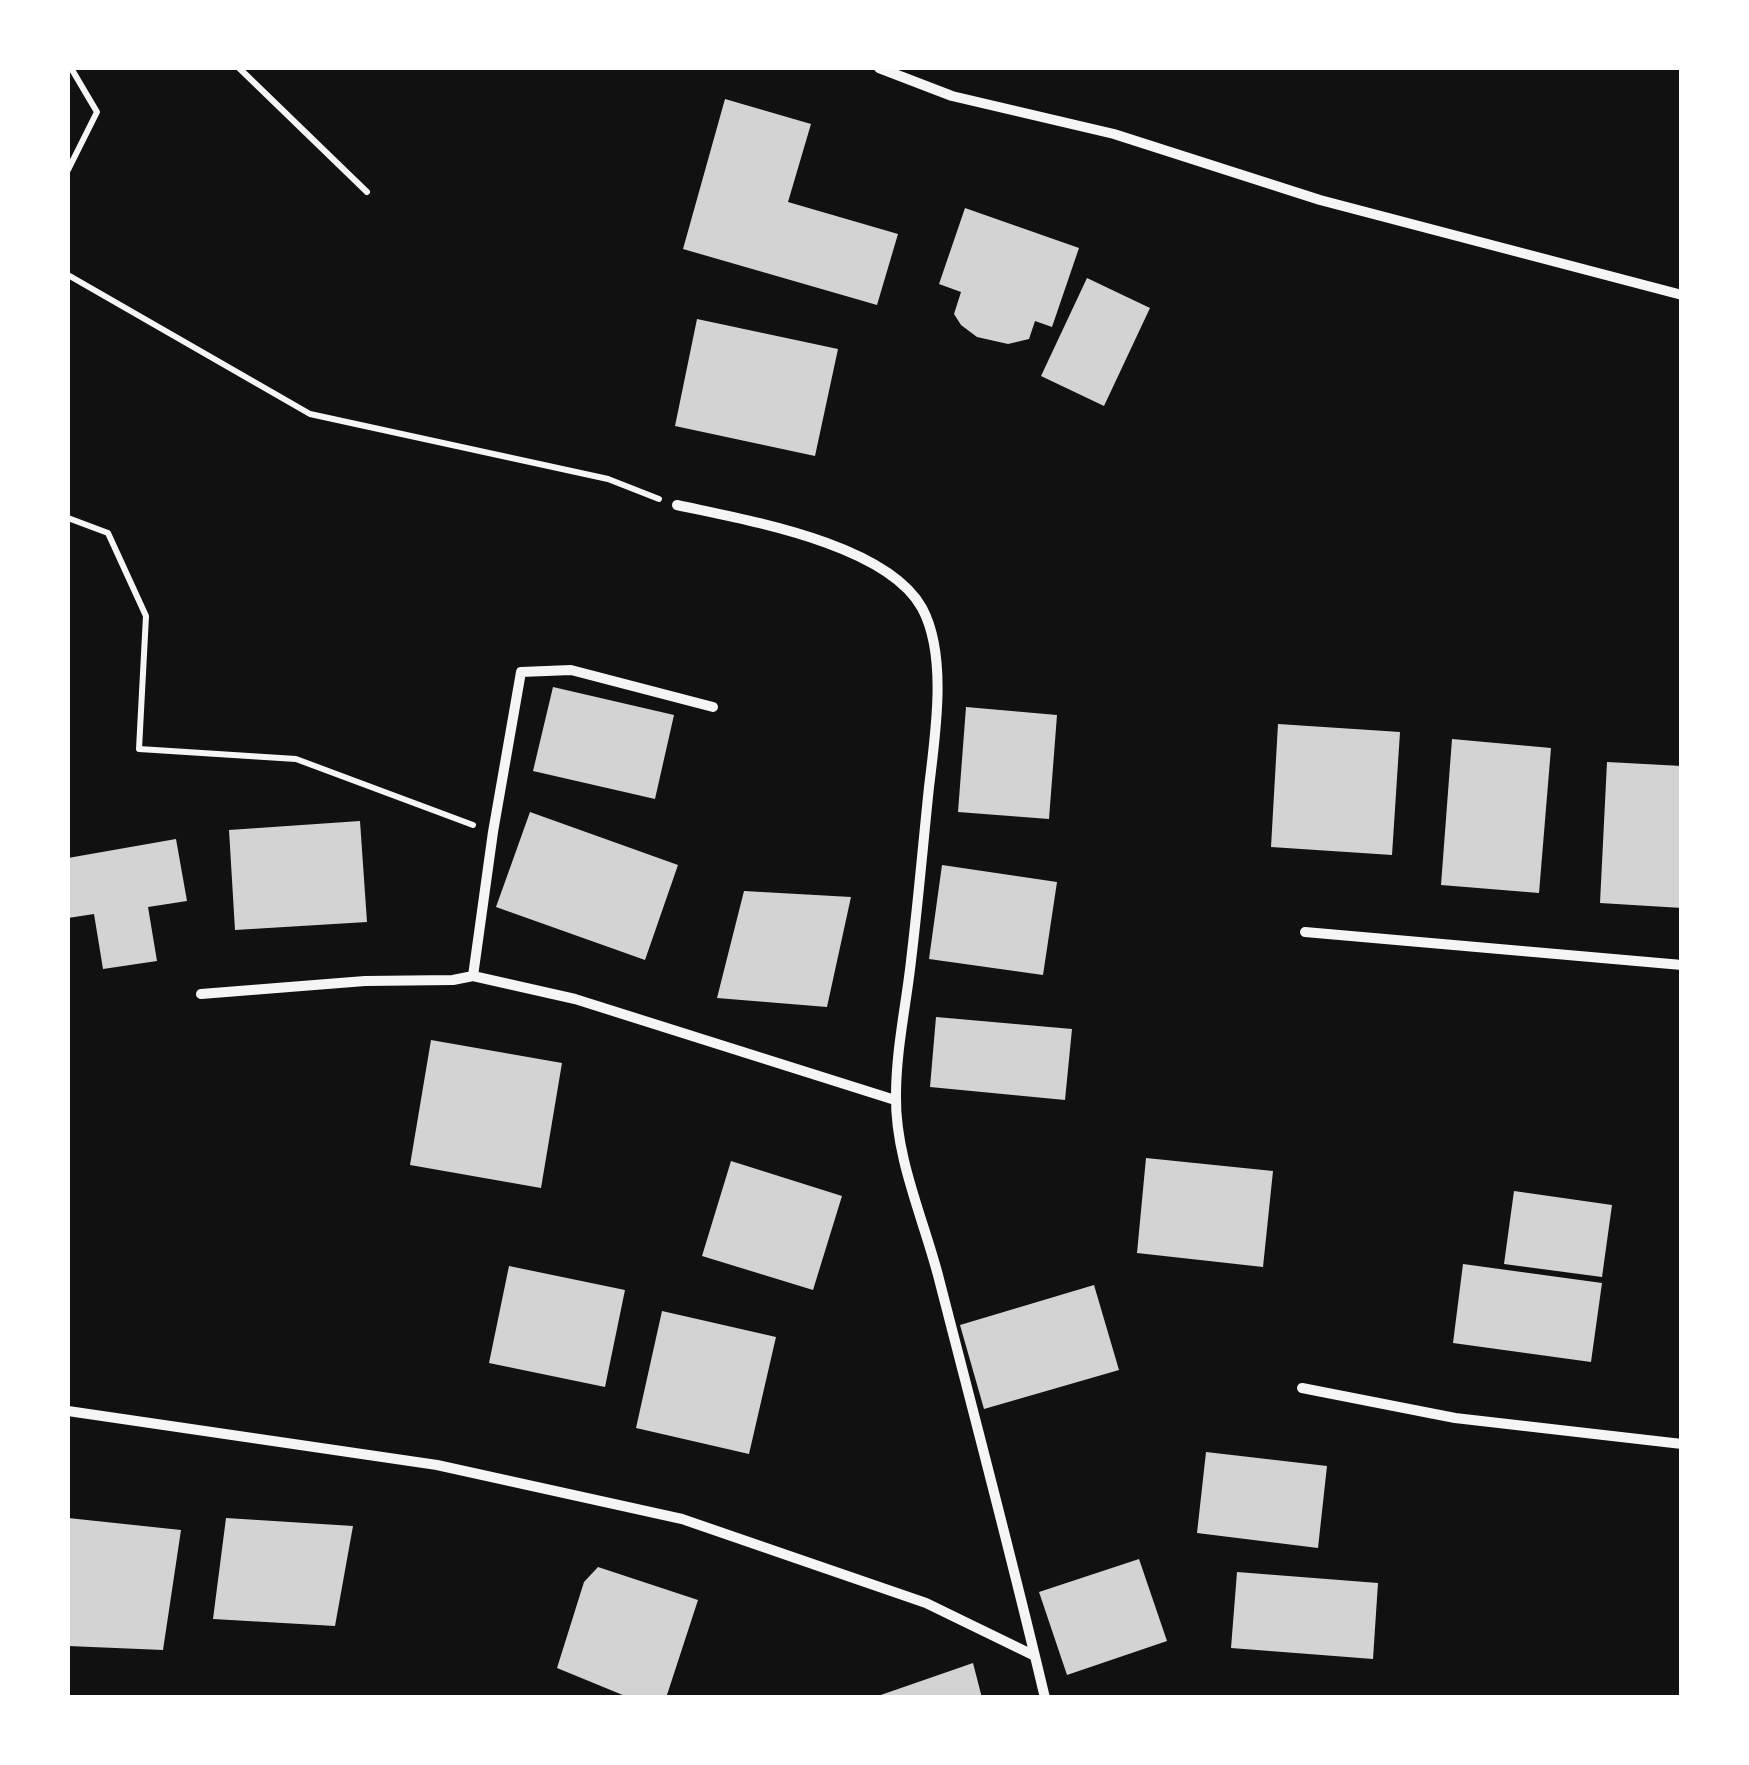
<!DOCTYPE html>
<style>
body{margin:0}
#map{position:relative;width:1749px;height:1765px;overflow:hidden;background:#111;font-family:"Archivo Narrow",sans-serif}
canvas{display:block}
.frame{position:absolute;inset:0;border:70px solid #fff;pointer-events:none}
</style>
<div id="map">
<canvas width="1749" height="1765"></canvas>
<div class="frame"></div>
</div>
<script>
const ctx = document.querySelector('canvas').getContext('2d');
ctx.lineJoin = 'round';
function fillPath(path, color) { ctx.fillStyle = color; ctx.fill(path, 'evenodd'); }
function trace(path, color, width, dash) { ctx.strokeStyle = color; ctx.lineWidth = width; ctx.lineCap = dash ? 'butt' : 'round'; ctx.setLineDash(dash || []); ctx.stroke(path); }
fillPath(new Path2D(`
 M 725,99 L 811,124 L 788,202 L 898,234 L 877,305 L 683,249 Z
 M 965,208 L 1079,248 L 1052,327 L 1035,321 L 1029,339 L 1008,344 L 977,337 L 961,325 L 954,314 L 961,292 L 939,284 Z
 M 1087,278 L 1150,308 L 1104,406 L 1041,376 Z
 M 697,319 L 838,349 L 815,456 L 675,426 Z
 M 553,687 L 674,715 L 655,799 L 533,771 Z
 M 966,707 L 1057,715 L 1049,819 L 958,812 Z
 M 1278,724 L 1400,732 L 1392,855 L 1271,847 Z
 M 1452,739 L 1551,748 L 1539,893 L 1441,885 Z
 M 1607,762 L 1682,766 L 1682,908 L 1600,903 Z
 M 530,812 L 678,865 L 645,960 L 496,907 Z
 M 360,821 L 367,922 L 235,930 L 229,830 Z
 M 176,839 L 187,901 L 148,907 L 157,961 L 103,969 L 94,914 L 68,918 L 68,858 Z
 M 942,865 L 1057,882 L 1043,975 L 929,959 Z
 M 744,891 L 851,897 L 827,1007 L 717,998 Z
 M 936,1017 L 1072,1029 L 1065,1100 L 930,1087 Z
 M 431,1040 L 562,1063 L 541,1188 L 410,1165 Z
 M 1146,1158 L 1273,1171 L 1263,1267 L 1137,1253 Z
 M 731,1161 L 842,1196 L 813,1290 L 702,1256 Z
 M 1514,1191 L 1612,1205 L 1602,1277 L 1504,1264 Z
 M 1463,1264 L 1602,1283 L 1591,1362 L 1453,1343 Z
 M 509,1266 L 625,1290 L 605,1387 L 489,1363 Z
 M 1094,1285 L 1119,1370 L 984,1409 L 960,1325 Z
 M 662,1311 L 776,1337 L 749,1454 L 636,1428 Z
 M 1206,1452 L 1327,1466 L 1318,1548 L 1197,1533 Z
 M 68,1518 L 181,1530 L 163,1650 L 68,1646 Z
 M 226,1518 L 353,1526 L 335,1626 L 213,1619 Z
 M 1139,1559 L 1167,1641 L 1067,1675 L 1039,1592 Z
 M 598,1567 L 698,1600 L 666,1698 L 630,1698 L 557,1668 L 584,1582 Z
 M 1237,1572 L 1378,1583 L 1373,1659 L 1231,1648 Z
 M 973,1663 L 982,1698 L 875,1698 L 875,1697 Z`), '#d3d3d3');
trace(new Path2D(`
 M 239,68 L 367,192
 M 68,170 L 97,112 L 71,68
 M 68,275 L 310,414 L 608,479 L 659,499
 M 68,518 L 108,533 L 146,616 L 139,749 L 296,759 L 473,825`), '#f5f5f5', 6);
trace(new Path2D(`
 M 879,68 L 952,96 L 1114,134 L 1320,200 L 1682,295
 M 677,505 C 745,520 886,543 922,608 C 948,656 935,736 929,787 C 923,845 918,903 911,961 C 906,1006 896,1050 896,1096 C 895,1158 924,1220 939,1279 C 975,1419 1012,1558 1045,1698
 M 1305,932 L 1682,965
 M 473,976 L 493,832 L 521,672 L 571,670 L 713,707
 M 201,994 L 365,981 L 453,980 L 473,976 L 575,999 L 895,1100
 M 1302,1388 L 1455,1418 L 1682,1444
 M 68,1411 L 437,1465 L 682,1519 L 926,1603 L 1035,1656`), '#f5f5f5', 10);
</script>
